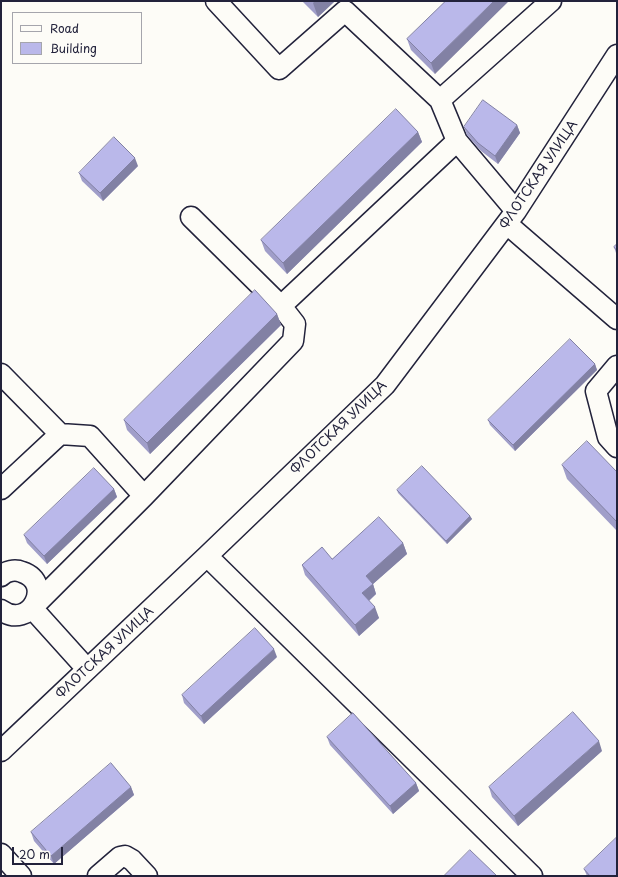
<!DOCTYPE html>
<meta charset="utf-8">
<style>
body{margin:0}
#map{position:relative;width:618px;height:877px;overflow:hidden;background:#fdfcf7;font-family:"Playpen Sans",sans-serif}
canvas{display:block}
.frame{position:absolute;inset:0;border:2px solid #22223b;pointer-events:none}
.legend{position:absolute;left:12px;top:12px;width:130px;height:52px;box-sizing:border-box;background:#fdfcf7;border:1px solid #a5a5ac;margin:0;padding:5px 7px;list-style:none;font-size:12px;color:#22223b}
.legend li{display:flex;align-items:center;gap:8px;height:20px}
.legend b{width:20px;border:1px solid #a5a5ac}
.scale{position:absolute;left:12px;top:847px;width:51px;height:18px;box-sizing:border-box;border:2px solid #22223b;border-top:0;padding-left:5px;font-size:12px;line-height:14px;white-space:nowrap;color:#22223b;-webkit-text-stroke:3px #fdfcf7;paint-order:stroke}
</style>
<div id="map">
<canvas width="618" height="877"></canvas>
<div class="frame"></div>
<ul class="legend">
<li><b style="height:5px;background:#fdfcf7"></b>Road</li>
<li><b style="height:11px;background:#bab8ea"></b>Building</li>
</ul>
<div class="scale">20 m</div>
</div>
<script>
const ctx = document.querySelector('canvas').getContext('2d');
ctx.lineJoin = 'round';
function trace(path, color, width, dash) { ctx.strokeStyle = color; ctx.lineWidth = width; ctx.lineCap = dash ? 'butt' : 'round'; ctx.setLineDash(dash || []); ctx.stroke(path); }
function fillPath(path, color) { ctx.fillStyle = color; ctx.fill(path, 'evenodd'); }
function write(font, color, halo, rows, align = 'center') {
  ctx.font = font + ' "Playpen Sans",sans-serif'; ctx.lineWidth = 3; ctx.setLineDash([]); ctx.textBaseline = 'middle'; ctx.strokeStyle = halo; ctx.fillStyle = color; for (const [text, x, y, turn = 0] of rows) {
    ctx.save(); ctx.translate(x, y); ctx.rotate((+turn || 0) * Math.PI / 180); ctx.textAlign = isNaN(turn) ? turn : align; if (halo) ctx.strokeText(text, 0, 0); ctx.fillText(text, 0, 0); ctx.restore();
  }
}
const minor = new Path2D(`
 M 216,1 L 279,69 L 345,11 L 440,100 L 457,141 L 516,211
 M 440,100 L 551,1
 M 191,217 L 281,306 L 457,141
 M 507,224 L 617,319
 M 617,366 L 596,391 L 608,437 L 617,447
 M 1,374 L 60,434 L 90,436 L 144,496
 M 1,489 L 60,434
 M 207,556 L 532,876
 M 1,576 C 6,571 15,569 22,572 C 55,583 30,631 1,610
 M 87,669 L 32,608 L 144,496 L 293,341 L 295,324 L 281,306
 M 1,751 L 207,556 L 385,385 L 516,211 L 617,55
 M 1,854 L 21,876
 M 98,876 L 120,857 L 125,856 L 132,860 L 147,876`);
trace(minor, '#22223b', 23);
trace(minor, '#fdfcf7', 20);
fillPath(new Path2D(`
 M 302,1 L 335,1 L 318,17 Z
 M 446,1 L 435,74 L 411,50 L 407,39 Z
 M 517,125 L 520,133 L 498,164 L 481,151 L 467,135 L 464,127 Z
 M 418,132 L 422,142 L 287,274 L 265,251 L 261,240 Z
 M 138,166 L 103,201 L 82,181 L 79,173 Z
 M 617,244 L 617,254 L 616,253 L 614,247 Z
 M 277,314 L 281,325 L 150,454 L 127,430 L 124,420 Z
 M 595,364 L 597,370 L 515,451 L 490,425 L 488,420 Z
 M 562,465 L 617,472 L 617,531 L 567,479 Z
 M 114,489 L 117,497 L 47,564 L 27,543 L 24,535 Z
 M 397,490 L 470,516 L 472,519 L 447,544 L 398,493 Z
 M 403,543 L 407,554 L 373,584 L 376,594 L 369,601 L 379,618 L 359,636 L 305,575 L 302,565 Z
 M 277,657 L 204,724 L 184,703 L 182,695 Z
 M 327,737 L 416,783 L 419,791 L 393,814 L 330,745 Z
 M 602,751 L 518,826 L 492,797 L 489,787 Z
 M 131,787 L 134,795 L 54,864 L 34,841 L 31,832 Z
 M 584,869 L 617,876 L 587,876 Z`), '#a09ec9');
fillPath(new Path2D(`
 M 315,1 L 335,1 L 318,17 L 313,3 Z
 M 494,1 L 509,1 L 435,74 L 431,63 Z
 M 517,125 L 520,133 L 498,164 L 495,156 Z
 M 418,132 L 422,142 L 287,274 L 283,263 Z
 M 135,158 L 138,166 L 103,201 L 100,193 Z
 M 277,314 L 281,325 L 150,454 L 147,443 Z
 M 595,364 L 597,370 L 515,451 L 513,445 Z
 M 114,489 L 117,497 L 47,564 L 44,556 Z
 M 470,516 L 472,519 L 447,544 L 446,541 Z
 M 403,543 L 407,554 L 373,584 L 376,594 L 366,603 L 362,593 L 366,576 Z
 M 375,607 L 379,618 L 359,636 L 355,625 Z
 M 274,649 L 277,657 L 204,724 L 201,716 Z
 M 599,741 L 602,751 L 518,826 L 514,816 Z
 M 416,783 L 419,791 L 393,814 L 390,806 Z
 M 131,787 L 134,795 L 54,864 L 51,856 Z`), '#8281a4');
const building = new Path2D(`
 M 446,1 L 494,1 L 431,63 L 407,39 Z
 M 483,100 L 517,125 L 495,156 L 478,143 L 464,127 Z
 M 396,109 L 418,132 L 283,263 L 261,240 Z
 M 114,137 L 135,158 L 100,193 L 79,173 Z
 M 617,244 L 617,251 L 614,247 Z
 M 255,290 L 277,314 L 147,443 L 124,420 Z
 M 570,339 L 595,364 L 513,445 L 488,420 Z
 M 587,441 L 617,472 L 617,522 L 562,465 Z
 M 422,466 L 470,516 L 446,541 L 397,490 Z
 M 94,468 L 114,489 L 44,556 L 24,535 Z
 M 379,517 L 403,543 L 366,576 L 373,584 L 362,593 L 375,607 L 355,625 L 302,565 L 322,547 L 332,559 Z
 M 255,628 L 274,649 L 201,716 L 182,695 Z
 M 573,712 L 599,741 L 514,816 L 489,787 Z
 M 353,713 L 416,783 L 390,806 L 327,737 Z
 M 111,763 L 131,787 L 51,856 L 31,832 Z
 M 617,837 L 617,876 L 590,876 L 584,869 Z
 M 470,850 L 497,876 L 444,876 Z`);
fillPath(building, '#bab8ea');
trace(building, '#8281a4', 1);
write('13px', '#22223b', '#fdfcf7', [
 ["ФЛОТСКАЯ УЛИЦА",539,175,-56],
 ["ФЛОТСКАЯ УЛИЦА",339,428,-44],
 ["ФЛОТСКАЯ УЛИЦА",105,653,-43]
]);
</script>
